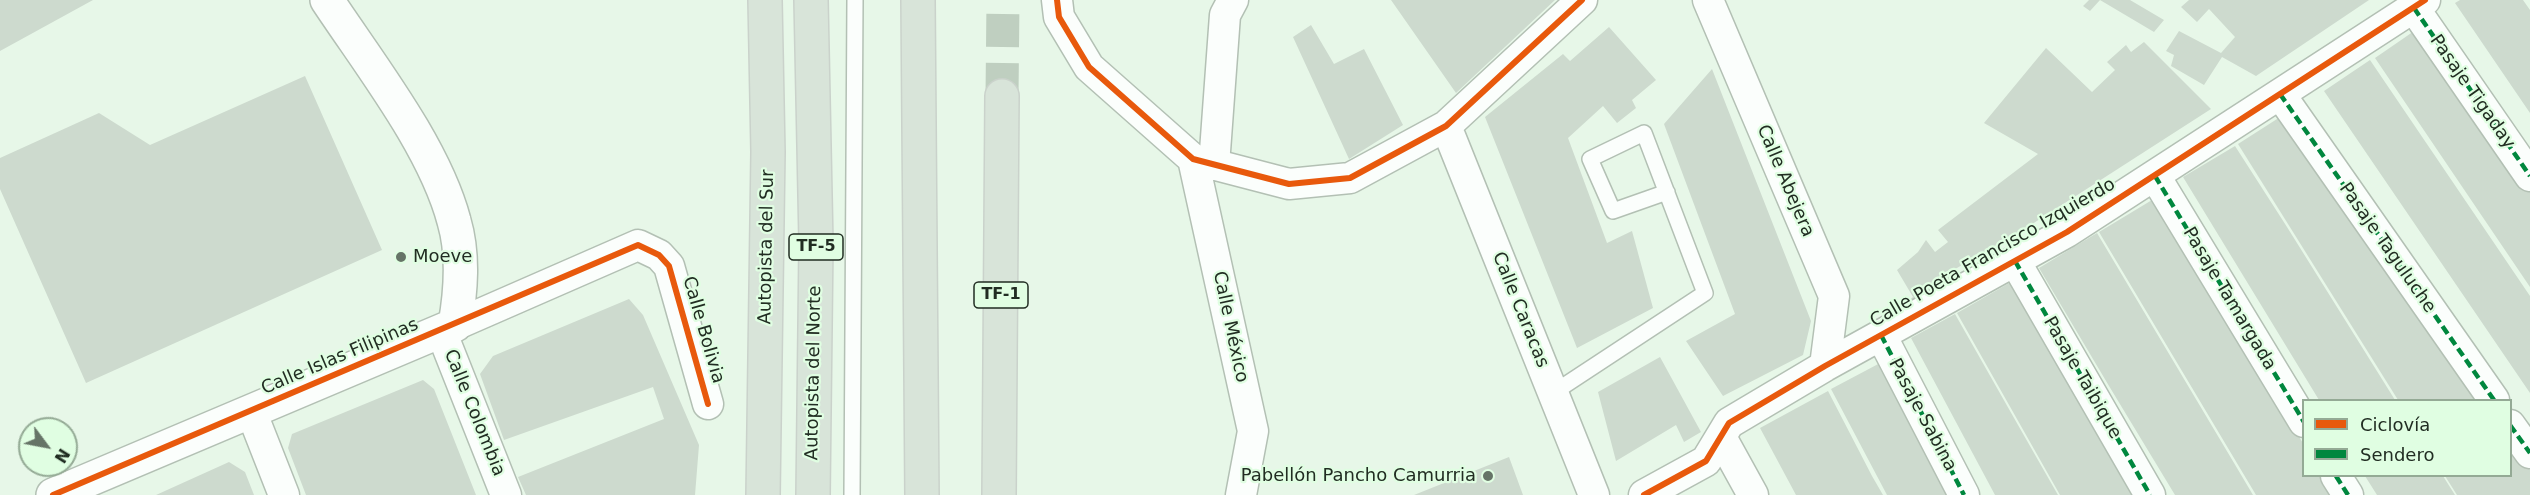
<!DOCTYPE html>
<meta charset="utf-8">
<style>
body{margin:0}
#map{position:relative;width:2530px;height:495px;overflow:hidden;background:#e7f7e8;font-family:"DejaVu Sans",sans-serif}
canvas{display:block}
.legend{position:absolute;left:2302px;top:399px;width:210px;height:78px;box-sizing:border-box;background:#e0fee2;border:2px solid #94aa95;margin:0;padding:8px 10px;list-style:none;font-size:18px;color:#212d22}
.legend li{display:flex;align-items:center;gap:12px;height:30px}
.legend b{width:30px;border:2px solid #94aa95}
.north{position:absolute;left:18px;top:417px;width:60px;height:60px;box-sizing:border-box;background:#e0fee2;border:2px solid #94aa95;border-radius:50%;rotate:122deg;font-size:16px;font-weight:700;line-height:24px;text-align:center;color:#212d22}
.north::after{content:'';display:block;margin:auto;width:21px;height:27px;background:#667467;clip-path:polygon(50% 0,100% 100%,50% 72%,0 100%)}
</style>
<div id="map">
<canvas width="2530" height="495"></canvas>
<ul class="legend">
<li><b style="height:8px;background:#e8590c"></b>Ciclovía</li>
<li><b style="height:8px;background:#00873e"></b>Sendero</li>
</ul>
<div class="north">N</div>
</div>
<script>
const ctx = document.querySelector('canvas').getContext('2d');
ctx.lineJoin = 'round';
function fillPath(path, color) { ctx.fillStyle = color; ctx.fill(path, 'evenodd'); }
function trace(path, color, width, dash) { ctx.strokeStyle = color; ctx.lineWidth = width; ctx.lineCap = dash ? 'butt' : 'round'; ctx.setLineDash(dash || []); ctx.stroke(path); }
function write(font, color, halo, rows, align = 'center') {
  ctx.font = font + ' "DejaVu Sans",sans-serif'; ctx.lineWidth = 4.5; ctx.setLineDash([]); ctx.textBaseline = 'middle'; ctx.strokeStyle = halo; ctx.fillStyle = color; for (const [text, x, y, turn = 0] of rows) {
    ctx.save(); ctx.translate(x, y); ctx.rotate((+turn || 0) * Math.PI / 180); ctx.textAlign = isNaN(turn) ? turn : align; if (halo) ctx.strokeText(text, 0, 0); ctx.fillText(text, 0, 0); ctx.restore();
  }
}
fillPath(new Path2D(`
 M 0,0 L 93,0 L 0,51 Z
 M 1391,0 L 1555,0 L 1456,93 Z
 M 2089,0 L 2130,0 L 2164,20 L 2154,32 L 2100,0 L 2090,11 L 2083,6 Z
 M 2189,0 L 2369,0 L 2256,76 L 2222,57 L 2204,85 L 2171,66 L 2174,55 L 2166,51 L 2179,31 L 2221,53 L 2235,37 L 2209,9 L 2197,22 L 2181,7 Z
 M 2460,0 L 2523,0 L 2530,10 L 2530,113 L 2455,3 Z
 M 1311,25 L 1334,64 L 1364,49 L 1403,125 L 1349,159 L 1293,37 Z
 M 1609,27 L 1656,80 L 1632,100 L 1636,108 L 1617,123 L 1603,106 L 1568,138 L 1607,243 L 1632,231 L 1653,308 L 1577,348 L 1485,117 L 1563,54 L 1570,61 Z
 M 2420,27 L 2530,190 L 2530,287 L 2375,58 Z
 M 2144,42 L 2211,109 L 2026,228 L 1950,272 L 1959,283 L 1903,318 L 1896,309 L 1913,297 L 1897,270 L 1918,252 L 1926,240 L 1935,252 L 1948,242 L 1938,230 L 2038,154 L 1984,123 L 2046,48 L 2092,92 L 2115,70 L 2107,62 L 2126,45 L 2131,52 Z
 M 2370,60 L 2530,296 L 2530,393 L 2324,91 Z
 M 1712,69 L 1811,321 L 1803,355 L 1723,396 L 1686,341 L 1735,314 L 1664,124 Z
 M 305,76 L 382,250 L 86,383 L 0,189 L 0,158 L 99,113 L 150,145 Z
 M 2288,112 L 2482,400 L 2398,400 L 2238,144 Z
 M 2235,146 L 2287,227 L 2395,400 L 2319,400 L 2183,177 Z
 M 2157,197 L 2304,445 L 2304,476 L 2321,476 L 2333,495 L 2256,495 L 2099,232 Z
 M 2097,233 L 2237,468 L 2253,495 L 2175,495 L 2109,386 L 2039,268 Z
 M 2018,278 L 2141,495 L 2060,495 L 1957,313 Z
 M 629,299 L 643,315 L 699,445 L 695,495 L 526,495 L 518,477 L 664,419 L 653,387 L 504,440 L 480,374 L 493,356 Z
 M 1955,314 L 2018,425 L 2058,495 L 1995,495 L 1911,338 Z
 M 1660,357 L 1701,432 L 1684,442 L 1676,425 L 1616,461 L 1598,392 Z
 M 1882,362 L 1951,495 L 1887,495 L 1831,389 Z
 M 423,380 L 434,389 L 476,495 L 306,495 L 288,448 L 292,434 Z
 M 1828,391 L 1872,476 L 1883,495 L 1796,495 L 1760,428 Z
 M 2511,441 L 2530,470 L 2530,495 L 2457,495 L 2445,476 L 2511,476 Z
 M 1509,457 L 1523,495 L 1414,495 Z
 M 229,462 L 245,472 L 254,495 L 156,495 Z
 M 2365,476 L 2443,476 L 2455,495 L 2377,495 Z`), '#cddace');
trace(new Path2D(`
 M 1002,96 L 1003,0`), '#bfcfc0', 33, [33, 16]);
const lane = new Path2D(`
 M 1553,393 L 1705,293 L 1644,133 L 1590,159 L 1613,211 L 1667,192
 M 852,495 L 855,0`);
const street = new Path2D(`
 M 1057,0 L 1059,17 L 1089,67 L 1193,159 L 1289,184 L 1350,178 L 1446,126 L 1582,0
 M 1708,0 L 1834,296 L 1825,366
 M 2414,8 L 2530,176
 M 2280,94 L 2494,400
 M 1446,126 L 1594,495
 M 1193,159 L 1253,431 L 1241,495
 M 1214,165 L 1225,15 L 1233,0
 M 2155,176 L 2304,422
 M 2015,261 L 2150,495
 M 455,325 L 638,245 L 659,255 L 669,266 L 708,404
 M 441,331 L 506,495
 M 1881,335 L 1964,495
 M 251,411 L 284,495
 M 2510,425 L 2530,453
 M 1721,437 L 1753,495
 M 2336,476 L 2348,495
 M 1644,495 L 1706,461 L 1729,423 L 1825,366 L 2067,232 L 2425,0`);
const secondary = new Path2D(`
 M 53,495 L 455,325 C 461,291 464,255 454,221 C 434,146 370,65 327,0`);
const highway = new Path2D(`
 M 811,0 L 816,243 L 813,495
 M 918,0 L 922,495
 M 763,495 L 768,152 L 765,0
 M 999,495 L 1002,96`);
trace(lane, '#b3c0b4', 18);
trace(street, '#b3c0b4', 33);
trace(secondary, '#b3c0b4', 36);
trace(highway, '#cad2cb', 36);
trace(lane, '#fbfefc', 15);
trace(street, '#fbfefc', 30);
trace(secondary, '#fbfefc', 33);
trace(highway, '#d8e4d9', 33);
trace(new Path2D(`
 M 2414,8 L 2530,176
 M 2280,94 L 2494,400
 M 2155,176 L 2304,422
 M 2015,261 L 2150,495
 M 1881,335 L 1964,495
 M 2510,425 L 2530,453
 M 2336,476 L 2348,495`), '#00873e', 4.5, [9, 4.5]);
trace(new Path2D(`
 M 1057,0 L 1059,17 L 1089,67 L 1193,159 L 1289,184 L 1350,178 L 1446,126 L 1582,0
 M 53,495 L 638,245 L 659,255 L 669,266 L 708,404
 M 1644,495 L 1706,461 L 1729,423 L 1825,366 L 2067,232 L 2425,0`), '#e8590c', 6);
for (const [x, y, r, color] of [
 [401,257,6,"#667467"],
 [1488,476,6,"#667467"]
]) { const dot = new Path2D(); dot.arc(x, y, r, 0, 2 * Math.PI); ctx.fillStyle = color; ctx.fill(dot); trace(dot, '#e0fee2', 2); }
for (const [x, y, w] of [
 [816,247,54],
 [1001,295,54]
]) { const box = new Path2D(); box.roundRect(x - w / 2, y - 13, w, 26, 4.5); ctx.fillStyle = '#e0fee2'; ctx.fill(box); trace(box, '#212d22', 1.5); }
write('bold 16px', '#212d22', null, [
 ["TF-5",816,247],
 ["TF-1",1001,295]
]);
write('18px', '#212d22', '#e0fee2', [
 ["Pasaje Tigaday",2472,92,55],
 ["Calle Abejera",1785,181,67],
 ["Autopista del Sur",767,247,-89],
 ["Pasaje Taguluche",2387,248,55],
 ["Calle Poeta Francisco Izquierdo",1993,253,-30],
 ["Pasaje Tamargada",2229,299,59],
 ["Calle Caracas",1520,310,68],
 ["Calle México",1230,327,78],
 ["Calle Bolivia",703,330,74],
 ["Calle Islas Filipinas",340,357,-23],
 ["Autopista del Norte",814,373,-89],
 ["Pasaje Taibique",2082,378,60],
 ["Calle Colombia",474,413,68],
 ["Pasaje Sabina",1922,415,62]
]);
write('18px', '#212d22', '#e0fee2', [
 ["Moeve",413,257],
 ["Pabellón Pancho Camurria",1476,476,"right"]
], 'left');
</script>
